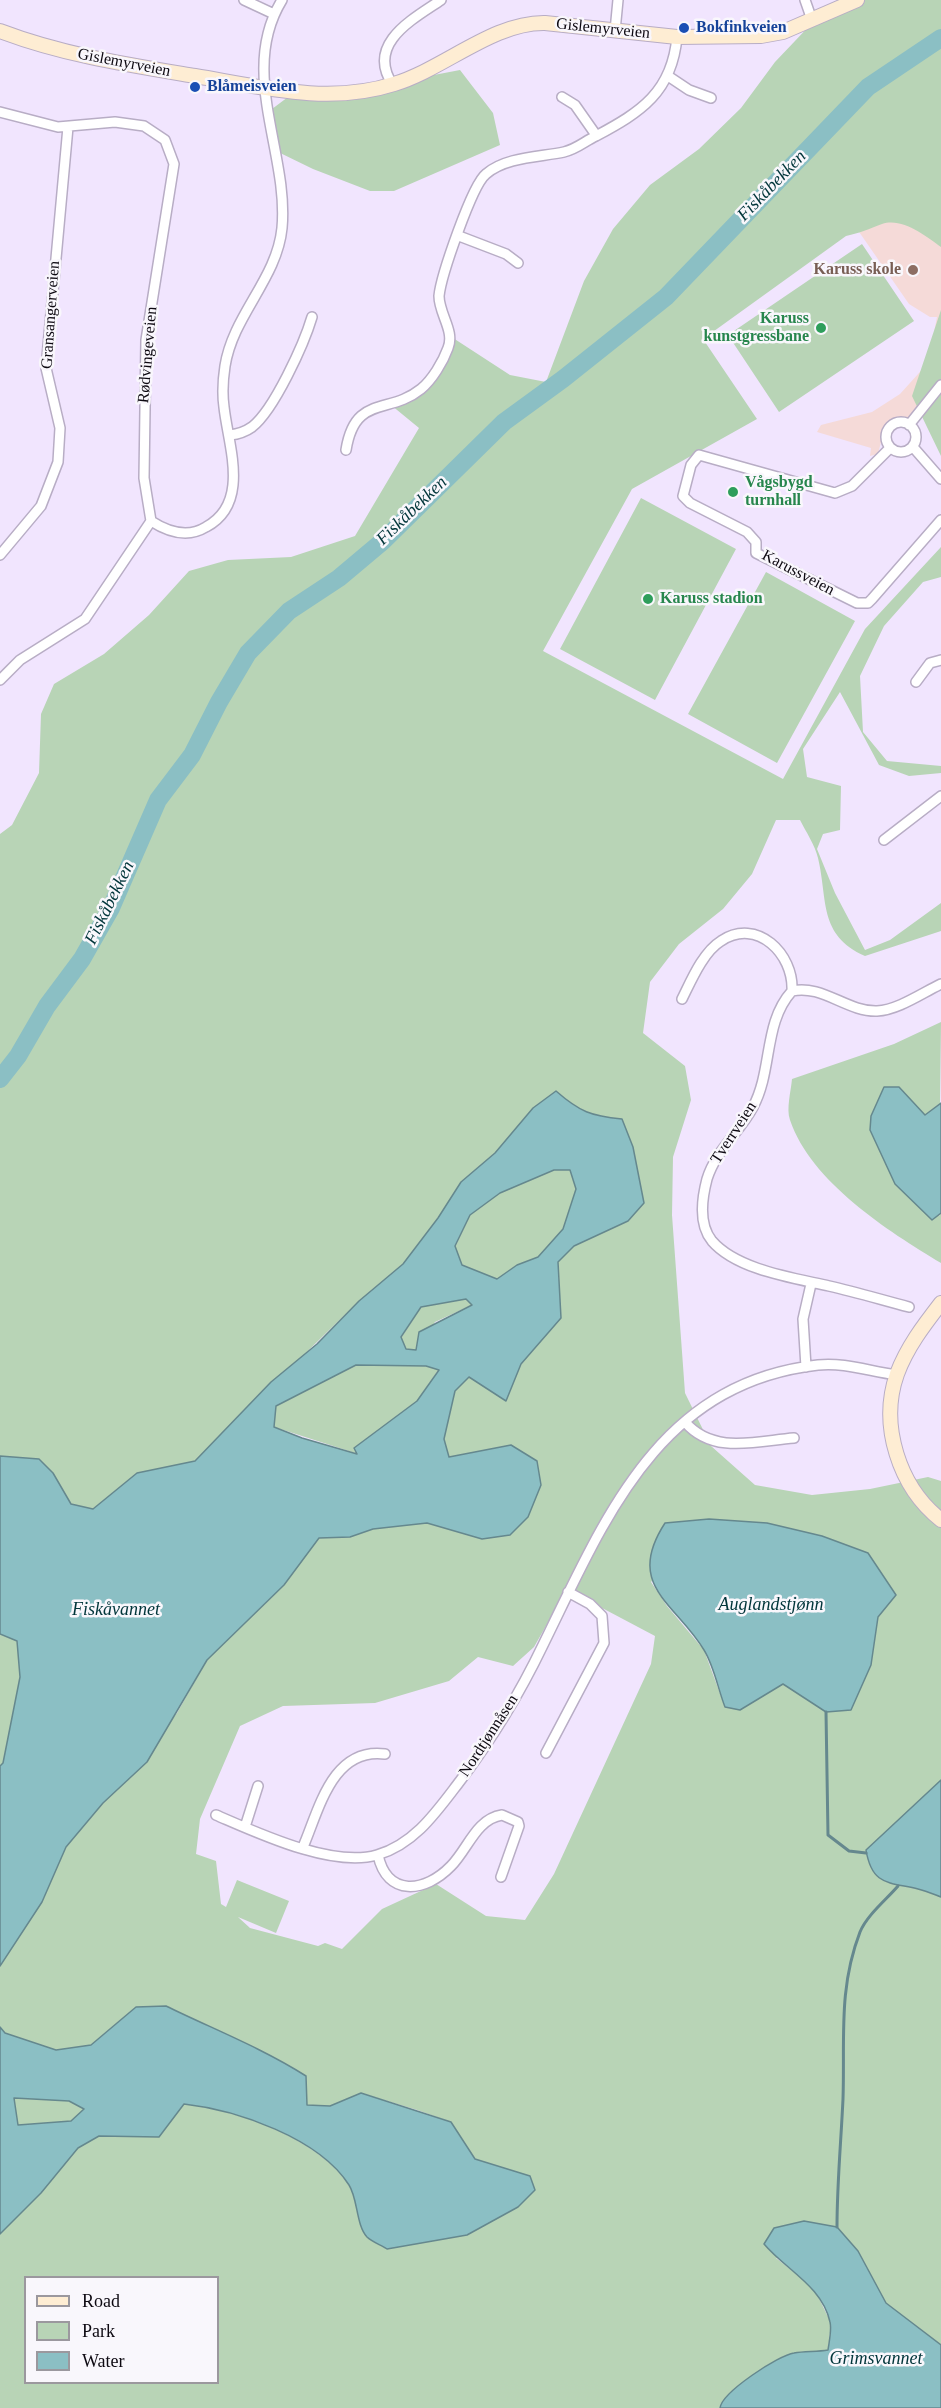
<!DOCTYPE html>
<meta charset="utf-8">
<style>
body{margin:0}
#map{position:relative;width:941px;height:2408px;overflow:hidden;background:#f1e5fe;font-family:Georgia,serif}
canvas{display:block}
.legend{position:absolute;left:24px;top:2276px;width:195px;height:108px;box-sizing:border-box;background:#f9f7fc;border:2px solid #9b989e;margin:0;padding:8px 10px;list-style:none;font-size:18px;color:#0d0911}
.legend li{display:flex;align-items:center;gap:12px;height:30px}
.legend b{width:30px;border:2px solid #9b989e}
</style>
<div id="map">
<canvas width="941" height="2408"></canvas>
<ul class="legend">
<li><b style="height:8px;background:#feedd3"></b>Road</li>
<li><b style="height:16px;background:#b8d4b6"></b>Park</li>
<li><b style="height:16px;background:#8bbfc4"></b>Water</li>
</ul>
</div>
<script>
const ctx = document.querySelector('canvas').getContext('2d');
ctx.lineJoin = 'round';
function fillPath(path, color) { ctx.fillStyle = color; ctx.fill(path, 'evenodd'); }
function trace(path, color, width, dash) { ctx.strokeStyle = color; ctx.lineWidth = width; ctx.lineCap = dash ? 'butt' : 'round'; ctx.setLineDash(dash || []); ctx.stroke(path); }
function write(font, color, halo, rows, align = 'center') {
  ctx.font = font + ' Georgia,serif'; ctx.lineWidth = 5; ctx.setLineDash([]); ctx.textBaseline = 'middle'; ctx.strokeStyle = halo; ctx.fillStyle = color; for (const [text, x, y, turn = 0] of rows) {
    ctx.save(); ctx.translate(x, y); ctx.rotate((+turn || 0) * Math.PI / 180); ctx.textAlign = isNaN(turn) ? turn : align; if (halo) ctx.strokeText(text, 0, 0); ctx.fillText(text, 0, 0); ctx.restore();
  }
}
fillPath(new Path2D(`
 M 941,130 L 941,376 L 909,417 L 894,419 L 885,426 L 878,454 L 870,456 L 871,448 L 817,432 L 821,425 L 872,412 L 900,394 L 928,363 L 937,317 L 930,317 L 909,304 L 855,226 Z`), '#f5dad8');
fillPath(new Path2D(`
 M 851,0 L 941,0 L 941,247 C 926,236 902,217 882,224 C 869,229 860,233 846,236 L 703,339 L 757,419 L 632,489 L 543,651 L 783,779 L 865,629 L 941,547 L 941,577 L 923,582 L 884,626 L 860,676 L 863,732 L 887,761 L 941,766 L 941,773 L 909,776 L 879,765 L 840,692 L 803,749 L 807,777 L 841,786 L 840,830 L 823,834 L 817,849 L 835,893 L 865,950 L 890,940 L 941,903 L 941,931 L 865,956 C 818,935 828,900 818,858 C 815,845 806,832 800,820 L 776,820 L 752,874 L 723,909 L 679,944 L 650,982 L 643,1033 L 685,1066 L 691,1100 L 673,1157 L 672,1215 L 685,1393 L 711,1446 L 755,1485 L 812,1495 L 870,1489 L 928,1477 L 941,1481 L 941,1780 L 866,1850 C 872,1886 889,1882 918,1889 C 926,1891 933,1894 941,1897 L 941,2345 L 886,2303 L 858,2251 L 776,2258 L 814,2288 L 831,2323 L 828,2351 L 816,2352 L 721,2403 L 720,2408 L 0,2408 L 0,2234 L 41,2193 L 78,2148 L 99,2136 L 158,2137 L 183,2104 C 237,2110 318,2138 349,2185 C 358,2199 356,2225 367,2237 C 372,2242 381,2245 387,2249 L 410,2244 L 529,2176 L 475,2159 L 451,2122 L 417,2110 L 361,2093 L 330,2106 L 307,2105 L 306,2076 C 251,2041 197,2026 136,2007 L 91,2045 L 56,2050 L 5,2033 L 0,2027 L 0,1966 L 42,1902 L 66,1847 L 177,1713 L 207,1660 L 284,1585 L 319,1538 L 350,1537 L 373,1529 L 427,1523 L 482,1539 L 468,1455 L 449,1457 L 444,1439 L 455,1390 L 469,1377 L 506,1401 L 521,1364 L 561,1318 L 558,1262 L 574,1246 L 628,1221 L 622,1119 C 591,1116 580,1112 555,1092 L 533,1108 L 495,1153 L 461,1182 L 438,1218 L 403,1264 L 359,1301 L 195,1461 L 137,1473 L 93,1509 L 71,1505 L 53,1473 L 39,1459 L 0,1456 L 0,834 L 12,825 L 39,773 L 41,714 L 54,684 L 104,654 L 149,615 L 189,571 L 228,560 L 291,557 L 355,536 L 419,428 L 391,405 L 441,370 L 450,336 L 510,375 L 546,382 L 584,281 L 613,229 L 650,185 L 699,149 L 741,108 L 775,62 L 814,21 ZM 709,1519 C 770,1524 810,1532 868,1553 L 878,1617 L 871,1665 L 826,1712 L 783,1684 L 740,1710 L 725,1707 L 704,1650 L 667,1606 L 651,1582 ZM 563,1596 L 604,1609 L 655,1636 L 651,1664 L 554,1874 L 525,1920 L 486,1916 L 436,1884 L 382,1909 L 342,1949 L 325,1943 L 318,1946 L 250,1928 L 238,1917 L 276,1933 L 289,1901 L 237,1880 L 226,1907 L 221,1904 L 216,1861 L 196,1854 L 200,1819 L 240,1726 L 283,1706 L 375,1703 L 449,1681 L 478,1657 L 513,1666 L 534,1647 ZM 26,2278 L 218,2278 L 218,2382 L 26,2382 Z
 M 460,70 L 493,113 L 500,145 L 394,191 L 370,191 L 313,169 L 274,150 L 272,109 L 288,97 L 345,92 Z
 M 862,244 L 914,321 L 779,412 L 728,335 Z
 M 941,310 L 941,456 L 912,396 Z
 M 641,498 L 736,549 L 655,700 L 560,649 Z
 M 766,572 L 855,621 L 777,763 L 688,714 Z
 M 941,1022 L 940,1105 L 925,1115 L 899,1087 L 939,1216 L 941,1213 L 941,1263 C 888,1231 811,1182 790,1120 C 786,1109 791,1091 792,1079 L 894,1044 Z
 M 554,1170 L 570,1170 L 576,1189 L 563,1229 L 538,1258 L 517,1265 L 497,1280 L 462,1265 L 455,1247 L 470,1215 L 500,1193 Z
 M 466,1299 L 472,1305 L 435,1322 L 416,1350 L 406,1349 L 401,1338 L 421,1307 Z
 M 356,1365 L 426,1366 L 439,1369 L 417,1401 L 354,1448 L 358,1454 L 274,1427 L 276,1406 Z
 M 0,1634 L 17,1641 L 20,1677 L 3,1763 L 0,1766 Z
 M 14,2098 L 70,2101 L 84,2109 L 71,2121 L 18,2125 Z`), '#b8d4b6');
const water = new Path2D(`
 M 884,1087 L 899,1087 L 925,1115 L 941,1103 L 941,1213 L 932,1220 L 895,1184 L 870,1130 L 871,1116 Z
 M 556,1091 C 580,1112 591,1116 622,1119 L 633,1147 L 644,1203 L 628,1221 L 574,1246 L 558,1262 L 561,1318 L 521,1364 L 506,1401 L 469,1377 L 455,1391 L 444,1439 L 449,1457 L 511,1445 L 537,1461 L 541,1485 L 528,1517 L 510,1535 L 482,1539 L 427,1523 L 373,1529 L 350,1537 L 319,1538 L 284,1585 L 207,1660 L 147,1762 L 103,1803 L 66,1847 L 42,1902 L 0,1966 L 0,1766 L 3,1763 L 20,1677 L 17,1641 L 0,1634 L 0,1456 L 39,1459 L 53,1473 L 71,1504 L 93,1509 L 137,1473 L 195,1461 L 271,1382 L 317,1344 L 359,1301 L 403,1264 L 438,1218 L 461,1182 L 495,1153 L 533,1108 ZM 554,1170 L 570,1170 L 576,1189 L 563,1229 L 538,1257 L 517,1265 L 497,1279 L 462,1265 L 455,1246 L 470,1215 L 500,1193 ZM 466,1299 L 472,1305 L 419,1332 L 416,1350 L 406,1349 L 401,1337 L 421,1307 ZM 356,1365 L 426,1366 L 439,1370 L 417,1401 L 354,1448 L 357,1454 L 302,1438 L 274,1427 L 276,1406 Z
 M 709,1519 L 767,1523 L 822,1536 L 868,1553 L 896,1595 L 878,1617 L 871,1665 L 851,1710 L 826,1712 L 783,1684 L 740,1710 L 725,1707 C 718,1689 714,1666 704,1650 C 676,1603 624,1586 665,1523 Z
 M 941,1780 L 941,1897 C 933,1894 926,1891 918,1889 C 889,1882 872,1886 866,1850 Z
 M 166,2006 C 213,2029 262,2048 306,2076 L 307,2105 L 330,2106 L 361,2093 L 451,2122 L 475,2159 L 530,2176 L 535,2190 L 518,2207 L 467,2235 L 387,2249 C 381,2245 372,2242 367,2237 C 356,2225 358,2199 349,2185 C 319,2138 237,2110 184,2104 L 159,2137 L 99,2136 L 78,2148 L 41,2193 L 0,2234 L 0,2027 L 5,2033 L 56,2050 L 91,2045 L 136,2007 ZM 14,2098 L 69,2101 L 84,2109 L 71,2121 L 18,2125 Z
 M 804,2221 L 837,2227 L 858,2251 L 886,2303 L 941,2345 L 941,2408 L 720,2408 C 722,2392 779,2355 794,2353 C 805,2351 817,2352 828,2350 C 829,2342 832,2330 830,2322 C 822,2286 786,2270 764,2244 L 774,2228 Z`);
fillPath(water, '#8bbfc4');
trace(water, '#65888e', 1.5);
trace(new Path2D(`
 M 826,1712 L 828,1835 L 849,1851 L 866,1853
 M 837,2227 C 837,2184 841,2142 843,2099 C 845,2040 838,1989 860,1932 C 867,1915 887,1899 898,1886`), '#65888e', 3);
trace(new Path2D(`
 M 0,1079 L 18,1056 L 47,1006 L 82,959 L 111,908 L 158,800 L 192,755 L 219,702 L 248,653 L 289,611 L 339,578 L 383,541 L 504,422 L 563,379 L 666,297 L 868,87 L 941,38`), '#8bbfc4', 18);
const street = new Path2D(`
 M 244,0 L 274,14
 M 805,0 L 812,20
 M 615,31 L 618,0
 M 668,76 L 689,90 L 711,98
 M 393,85 C 365,44 413,19 441,0
 M 562,97 L 575,105 L 596,135
 M 0,112 L 58,127 L 115,122 L 144,126 L 165,140 L 174,164 L 146,340 L 144,478 L 151,521 L 85,619 L 20,660 L 0,680
 M 459,236 L 506,254 L 518,263
 M886 437a15 15 0 1 1 30 0a15 15 0 1 1-30 0Z
 M 909,425 L 941,385
 M 230,435 C 239,434 245,432 252,427 C 274,410 304,344 312,317
 M 913,447 L 941,479
 M 890,448 L 852,486 L 835,493 L 699,455 L 691,465 L 683,496 L 690,503 L 747,532 L 756,542 L 756,553 L 857,603 L 868,603 L 872,599 L 941,520
 M 346,450 C 355,394 389,415 421,389 C 432,380 443,362 448,348 C 455,331 439,314 439,296 C 441,276 472,185 486,174 C 505,157 540,157 564,152 C 577,149 585,141 596,136 C 641,112 672,92 677,37
 M 151,521 C 168,532 188,538 206,527 C 251,503 228,445 224,407 C 222,393 223,379 225,366 C 233,315 277,279 282,228 C 289,153 238,72 282,0
 M 0,555 L 41,506 L 58,462 L 60,428 L 46,368 L 68,127
 M 916,682 L 930,663 L 941,660
 M 884,840 L 941,796
 M 682,999 C 691,981 703,952 721,941 C 757,917 794,954 792,991
 M 909,1307 C 882,1300 856,1292 829,1286 C 794,1278 737,1270 712,1241 C 698,1224 702,1198 707,1179 C 716,1150 740,1132 753,1107 C 773,1070 763,1023 792,991 C 822,984 847,1012 877,1011 C 898,1010 922,993 941,984
 M 806,1367 L 803,1319 L 811,1284
 M 685,1422 C 713,1455 757,1441 794,1438
 M 546,1753 L 604,1643 L 602,1616 L 590,1604 L 568,1592
 M 216,1815 C 258,1833 332,1868 377,1855 C 415,1844 437,1811 460,1781 C 492,1739 520,1693 543,1645 C 605,1519 658,1383 818,1365 C 845,1362 871,1372 897,1375
 M 245,1827 L 258,1786
 M 303,1847 C 319,1810 332,1747 385,1754
 M 378,1855 C 387,1897 425,1893 451,1866 C 468,1849 476,1819 502,1815 L 518,1822 L 519,1826 L 501,1877`);
const secondary = new Path2D(`
 M 0,31 C 63,55 129,65 195,76 C 261,87 329,105 394,84 C 444,69 493,22 545,23 L 677,37 L 761,36 L 783,32 L 857,0
 M 941,1303 C 924,1325 907,1347 897,1374 C 879,1425 899,1487 941,1520`);
trace(street, '#b8adc5', 12);
trace(secondary, '#b8adc5', 16);
trace(street, '#fff', 9);
trace(secondary, '#feedd3', 14);
for (const [x, y, r, color] of [
 [684,28,6,"#1a4fb4"],
 [195,87,6,"#1a4fb4"],
 [913,270,6,"#8d6e63"],
 [821,328,6,"#2e9e5b"],
 [733,492,6,"#2e9e5b"],
 [648,599,6,"#2e9e5b"]
]) { const dot = new Path2D(); dot.arc(x, y, r, 0, 2 * Math.PI); ctx.fillStyle = color; ctx.fill(dot); trace(dot, '#f9f7fc', 2); }
write('bold 16px', '#164399', '#f9f7fc', [
 ["Bokfinkveien",696,28],
 ["Blåmeisveien",207,87]
], 'left');
write('16px', '#0d0911', '#f9f7fc', [
 ["Gislemyrveien",603,29,6],
 ["Gislemyrveien",124,63,11],
 ["Gransangerveien",51,315,-86],
 ["Rødvingeveien",148,355,-85],
 ["Karussveien",798,573,28],
 ["Tverrveien",734,1133,-57],
 ["Nordtjønnåsen",489,1736,-57]
]);
write('bold 16px', '#785e54', '#f9f7fc', [
 ["Karuss skole",901,270]
], 'right');
write('bold 16px', '#27864d', '#f9f7fc', [
 ["Karuss",809,319,"right"],
 ["kunstgressbane",809,337,"right"],
 ["Vågsbygd",745,483],
 ["turnhall",745,501],
 ["Karuss stadion",660,599]
], 'left');
write('italic 18px', '#00353a', '#f9f7fc', [
 ["Fiskåbekken",772,186,-46],
 ["Fiskåbekken",412,511,-44],
 ["Fiskåbekken",110,903,-64],
 ["Auglandstjønn",771,1605],
 ["Fiskåvannet",116,1610],
 ["Grimsvannet",876,2359]
]);
</script>
